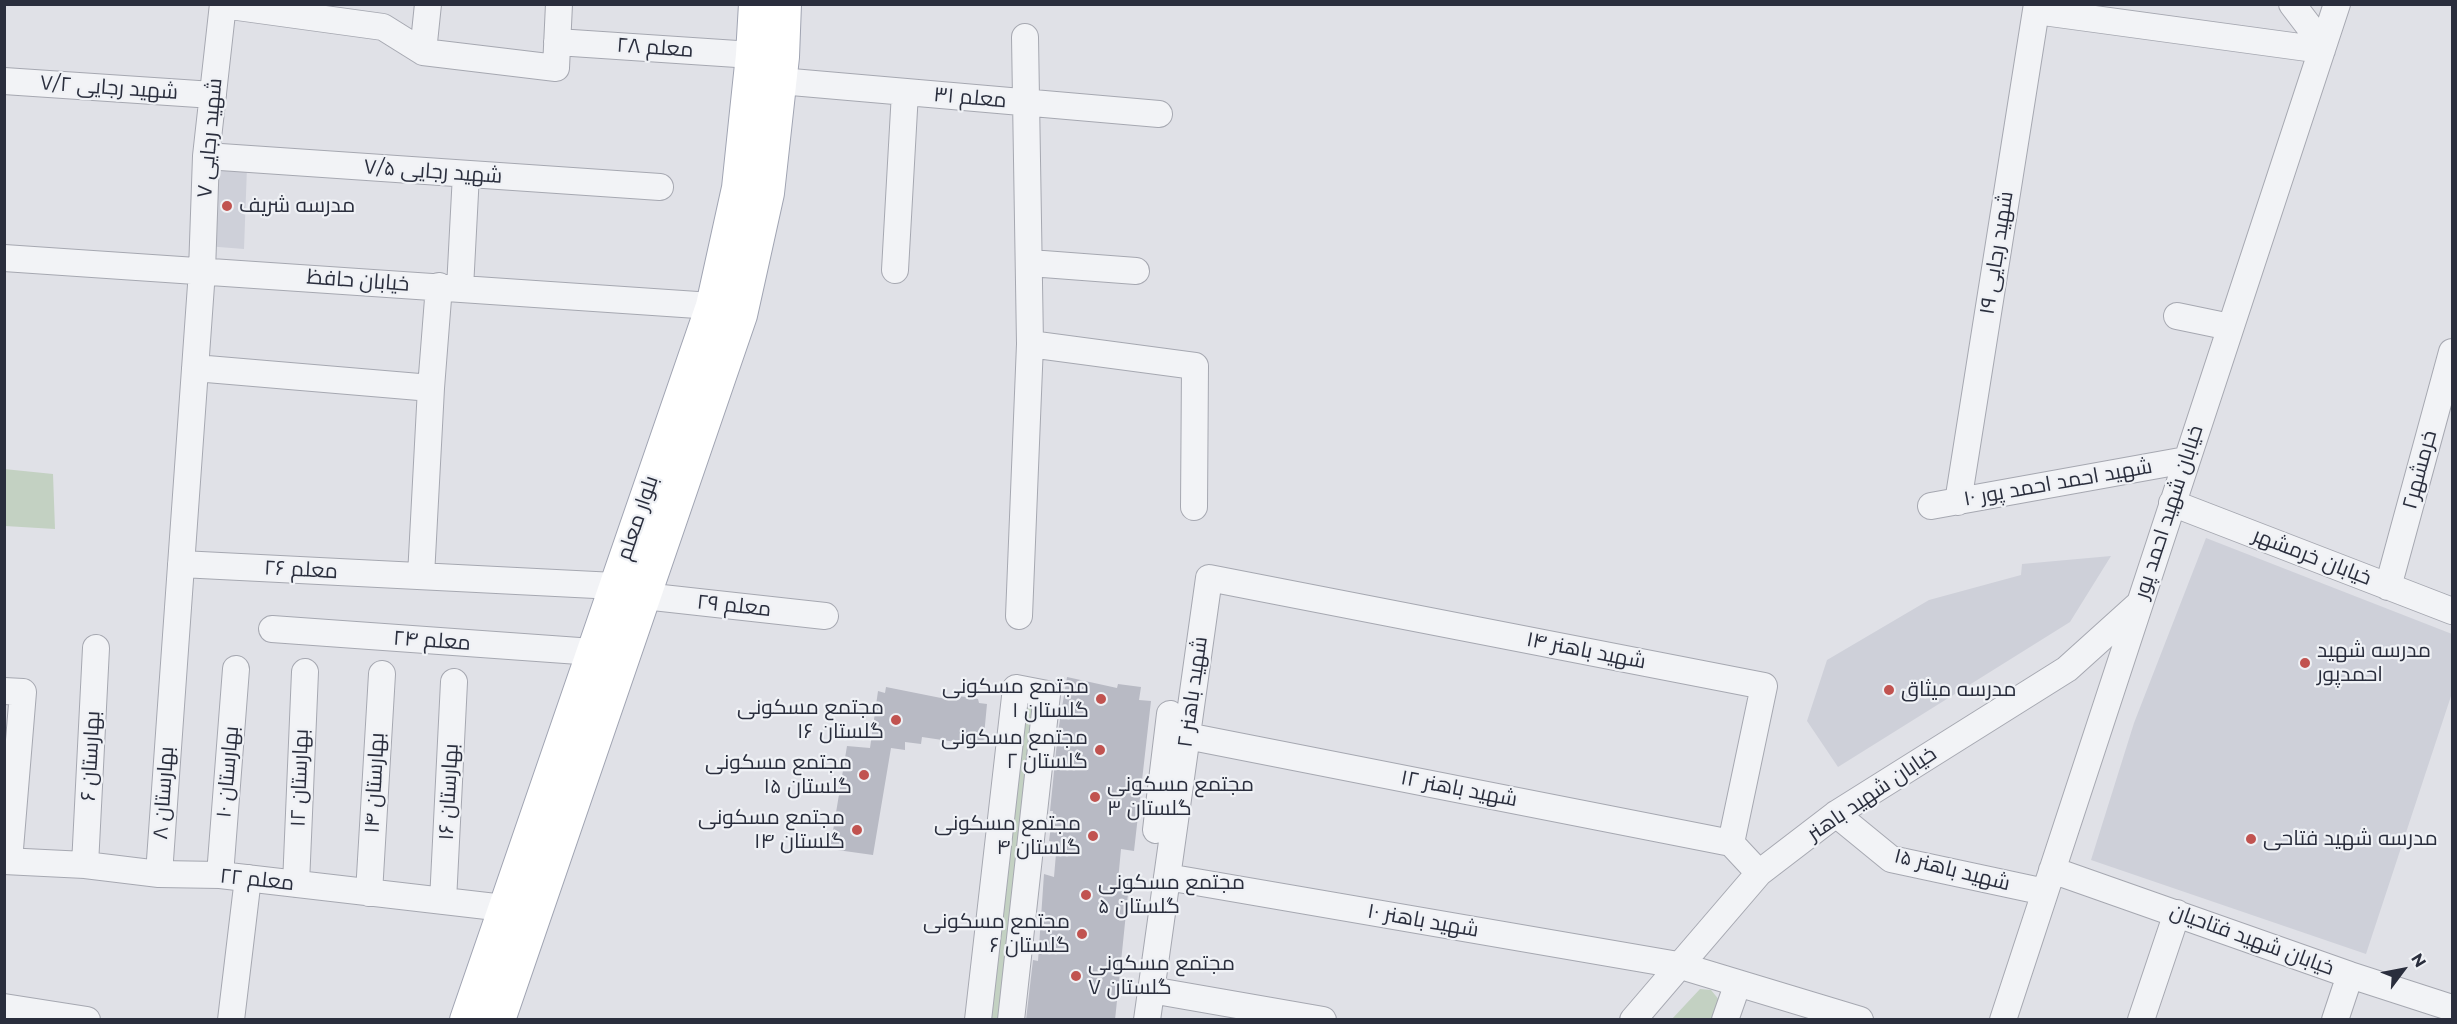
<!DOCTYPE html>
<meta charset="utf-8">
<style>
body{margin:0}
#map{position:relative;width:2457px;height:1024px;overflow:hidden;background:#e0e1e7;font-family:Montserrat,sans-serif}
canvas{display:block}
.frame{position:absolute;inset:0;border:6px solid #2a2e3d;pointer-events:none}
.north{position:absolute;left:2373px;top:940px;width:60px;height:60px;-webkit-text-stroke:4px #eff1f5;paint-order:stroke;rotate:58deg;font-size:16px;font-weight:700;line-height:24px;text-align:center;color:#2a2e3d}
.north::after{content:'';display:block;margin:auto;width:21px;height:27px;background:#2a2e3d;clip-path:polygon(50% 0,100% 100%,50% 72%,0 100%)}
</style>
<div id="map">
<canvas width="2457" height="1024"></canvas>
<div class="frame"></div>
<div class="north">N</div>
</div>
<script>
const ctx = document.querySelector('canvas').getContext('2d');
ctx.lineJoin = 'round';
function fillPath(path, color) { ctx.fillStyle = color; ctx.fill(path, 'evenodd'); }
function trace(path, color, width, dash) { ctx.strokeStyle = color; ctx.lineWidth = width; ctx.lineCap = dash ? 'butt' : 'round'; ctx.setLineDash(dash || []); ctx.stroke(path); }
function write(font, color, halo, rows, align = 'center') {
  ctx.font = font + ' Montserrat,Cairo,sans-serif'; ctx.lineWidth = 4.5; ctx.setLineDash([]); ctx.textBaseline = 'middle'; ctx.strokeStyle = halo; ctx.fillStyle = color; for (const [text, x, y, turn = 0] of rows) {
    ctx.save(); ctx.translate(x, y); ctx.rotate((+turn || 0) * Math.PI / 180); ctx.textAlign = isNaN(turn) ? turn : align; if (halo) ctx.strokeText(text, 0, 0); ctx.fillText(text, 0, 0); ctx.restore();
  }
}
fillPath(new Path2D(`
 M 213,164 L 247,167 L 244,249 L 206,246 Z
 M 2206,538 L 2452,634 L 2452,693 L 2366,954 L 2091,860 L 2134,723 Z
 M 2111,556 L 2070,622 L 1838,767 L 1807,721 L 1827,660 L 1929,600 L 2021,575 L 2022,564 Z`), '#ced0d9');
fillPath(new Path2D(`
 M 4,469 L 53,474 L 55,529 L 5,526 Z
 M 1018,691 L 1044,696 L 1008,1019 L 980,1020 Z
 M 1700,989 L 1711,990 L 1720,1001 L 1714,1019 L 1671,1020 Z`), '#c3d1c2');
fillPath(new Path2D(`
 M 1067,677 L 1117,688 L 1118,684 L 1141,687 L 1139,700 L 1151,701 L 1134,851 L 1121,849 L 1118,881 L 1129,884 L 1115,1020 L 1026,1020 L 1033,960 L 1038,961 L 1044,874 L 1054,877 L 1057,842 L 1049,841 L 1053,811 L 1050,811 L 1058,732 Z
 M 886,687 L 946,699 L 947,695 L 966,697 L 978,699 L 979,703 L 987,704 L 983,746 L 922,737 L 921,744 L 905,742 L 905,750 L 891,748 L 873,855 L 830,849 L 847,746 L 870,748 L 878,691 L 885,693 Z`), '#b8bac4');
const minor = new Path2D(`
 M 2292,4 L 2308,25 L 2322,50
 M 223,5 L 383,27 L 423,52 L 556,68 L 559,4
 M 2036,11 L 2322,50
 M 557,42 L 752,55
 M 423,52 L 428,4
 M 4,81 L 213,95
 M 780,81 L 1159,114
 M 206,156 L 660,187
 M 4,258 L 712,306
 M 1030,263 L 1136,271
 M 895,270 L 905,92
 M 460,288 L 466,174
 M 2177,316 L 2230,327
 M 1030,344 L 1195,366 L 1194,507
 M 195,368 L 431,388 L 439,286
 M 1958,502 L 2037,4
 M 2172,503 L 2452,611
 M 1931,506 L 2186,460
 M 181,564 L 615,586
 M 421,576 L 431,388
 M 2388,587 L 2452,352
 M 644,596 L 825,616
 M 1019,616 L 1030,344 L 1025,37
 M 272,629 L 593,652
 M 4,691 L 23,692 L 9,861
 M 1187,736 L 1731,843
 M 1836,814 L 1891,859 L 2045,892
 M 1156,830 L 1170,714
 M 4,861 L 85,865 L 159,874 L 220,875 L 504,908
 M 85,865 L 96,648
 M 2052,870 L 2350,975 L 2452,1008
 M 159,874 L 202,271 L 206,156 L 223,4
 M 220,875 L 236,669
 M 1167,877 L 1678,965 L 1860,1020
 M 296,884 L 305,672
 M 369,893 L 382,674
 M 443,901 L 454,682
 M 1151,990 L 1323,1020
 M 4,1007 L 87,1020
 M 231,1020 L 248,878
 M 978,1020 L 1016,688 L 1047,694 L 1011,1020
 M 1147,1020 L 1209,578 L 1764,686 L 1731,843 L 1759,873
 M 1633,1020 L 1759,873 L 1836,814 L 2067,669 L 2138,605
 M 1725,1020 L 1738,983
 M 2003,1020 L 2337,4
 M 2141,1020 L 2177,913
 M 2335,1020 L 2350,975`);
const major = new Path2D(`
 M 466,1020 L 712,306 L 738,188 L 752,55 L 755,4
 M 499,1020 L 741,315 L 768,193 L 783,57 L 785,4`);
trace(minor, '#a6a8b1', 28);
trace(major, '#a0a4b2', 34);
trace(minor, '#f2f3f6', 26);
trace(major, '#fff', 32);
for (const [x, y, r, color] of [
 [227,206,6,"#c15350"],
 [2305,663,6,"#c15350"],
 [1889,690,6,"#c15350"],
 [1101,699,6,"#c15350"],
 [896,720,6,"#c15350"],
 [1100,750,6,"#c15350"],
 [864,775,6,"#c15350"],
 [1095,797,6,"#c15350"],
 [857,830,6,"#c15350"],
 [1093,836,6,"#c15350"],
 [2251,839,6,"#c15350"],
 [1086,895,6,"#c15350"],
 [1082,934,6,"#c15350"],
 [1076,976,6,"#c15350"]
]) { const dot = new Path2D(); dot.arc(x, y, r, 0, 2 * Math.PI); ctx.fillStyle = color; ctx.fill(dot); trace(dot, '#eff1f5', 2); }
write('21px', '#2a2e3d', '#eff1f5', [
 ["معلم ۲۸",655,48,4],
 ["شهید رجایی ۷/۲",109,88,4],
 ["معلم ۳۱",970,98,5],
 ["شهید رجایی ۷",210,138,-85],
 ["شهید رجایی ۷/۵",433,172,4],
 ["شهید رجایی ۱۹",1997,253,-81],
 ["خیابان حافظ",358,281,4],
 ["خرمشهر۲",2420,470,-75],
 ["شهید احمد احمد پور ۱۰",2058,483,-10],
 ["خیابان شهید احمد پور",2169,512,-72],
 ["بلوار معلم",638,518,-71],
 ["خیابان خرمشهر",2312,557,21],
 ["معلم ۲۶",301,570,3],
 ["معلم ۲۹",734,606,6],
 ["معلم ۲۴",432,641,4],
 ["شهید باهنر ۱۴",1586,651,11],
 ["شهید باهنر ۲",1193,692,-82],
 ["بهارستان ۶",91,756,-87],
 ["بهارستان ۱۰",228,772,-85],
 ["بهارستان ۱۲",300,778,-88],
 ["بهارستان ۱۴",375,783,-87],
 ["شهید باهنر ۱۲",1459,789,11],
 ["بهارستان ۱۶",449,792,-87],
 ["بهارستان ۸",164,793,-86],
 ["خیابان شهید باهنر",1872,794,-34],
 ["شهید باهنر ۱۵",1952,870,14],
 ["معلم ۲۲",257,880,6],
 ["شهید باهنر ۱۰",1423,921,10],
 ["خیابان شهید فتاحیان",2252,940,20]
]);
write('21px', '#2a2e3d', '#eff1f5', [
 ["مدرسه شریف",239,206],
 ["مدرسه شهید",2317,651],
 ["احمدپور",2317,675],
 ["مجتمع مسکونی",1089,687,"right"],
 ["گلستان ۱",1089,711,"right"],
 ["مدرسه میثاق",1901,690],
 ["مجتمع مسکونی",884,708,"right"],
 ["گلستان ۱۶",884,732,"right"],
 ["مجتمع مسکونی",1088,738,"right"],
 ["گلستان ۲",1088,762,"right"],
 ["مجتمع مسکونی",852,763,"right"],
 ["گلستان ۱۵",852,787,"right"],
 ["مجتمع مسکونی",1107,785],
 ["گلستان ۳",1107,809],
 ["مجتمع مسکونی",845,818,"right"],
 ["گلستان ۱۴",845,842,"right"],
 ["مجتمع مسکونی",1081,824,"right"],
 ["گلستان ۴",1081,848,"right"],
 ["مدرسه شهید فتاحی",2263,839],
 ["مجتمع مسکونی",1098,883],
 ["گلستان ۵",1098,907],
 ["مجتمع مسکونی",1070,922,"right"],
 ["گلستان ۶",1070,946,"right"],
 ["مجتمع مسکونی",1088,964],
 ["گلستان ۷",1088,988]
], 'left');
</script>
